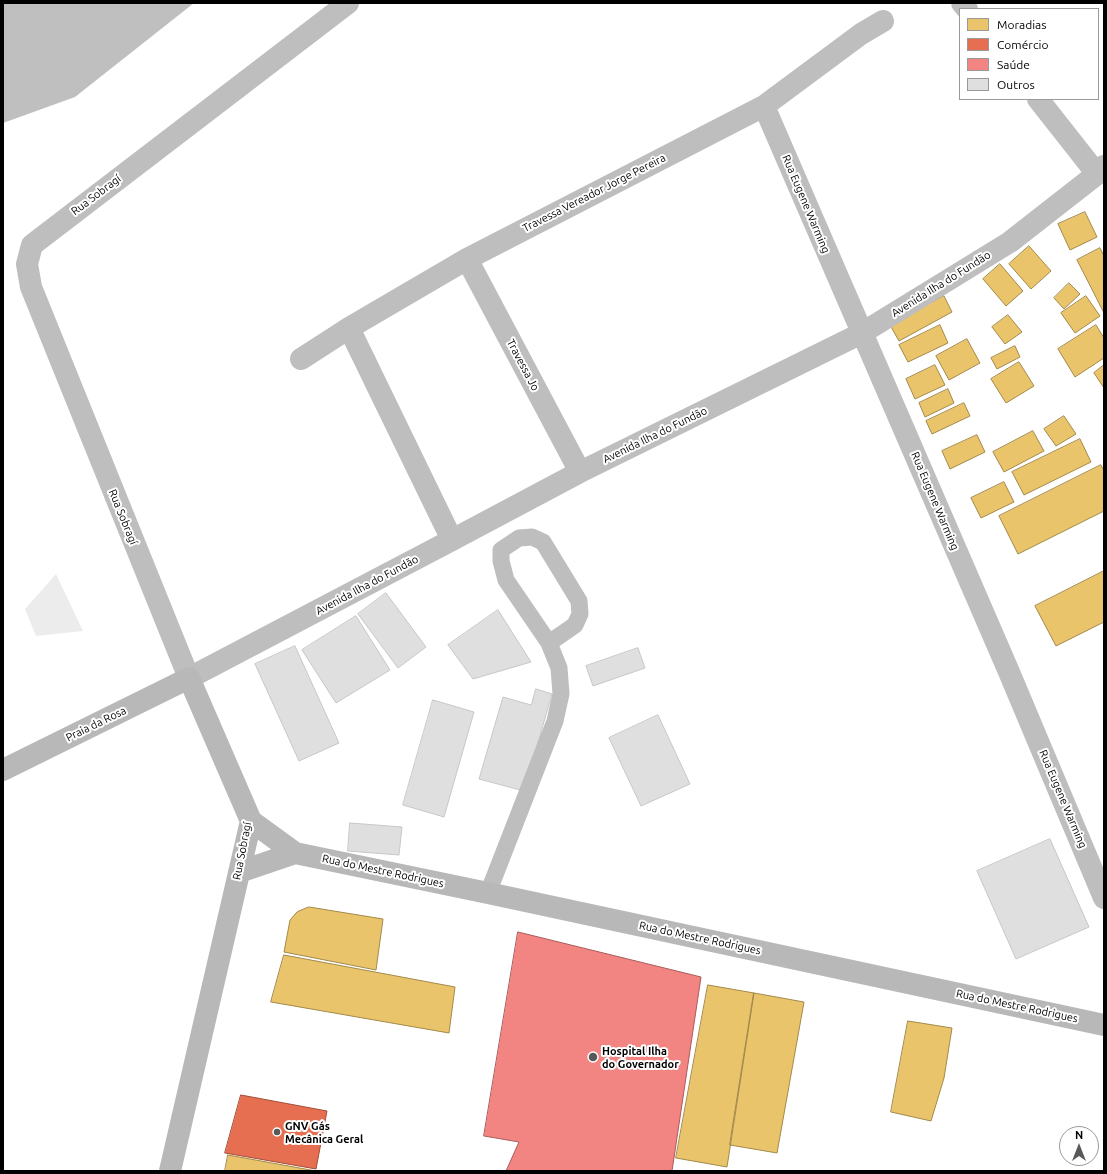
<!DOCTYPE html>
<meta charset="utf-8">
<style>
body{margin:0}
#map{position:relative;width:1107px;height:1174px;overflow:hidden;background:#fff;font-family:Ubuntu,sans-serif}
canvas{display:block}
.frame{position:absolute;inset:0;border:4px solid #000;pointer-events:none}
.legend{position:absolute;left:959px;top:8px;width:140px;height:92px;box-sizing:border-box;background:#fff;border:1px solid #999;margin:0;padding:5px 7px;list-style:none;font-size:12px;color:#000}
.legend li{display:flex;align-items:center;gap:8px;height:20px}
.legend b{width:20px;border:1px solid #999}
.north{position:absolute;left:1059px;top:1126px;width:40px;height:40px;box-sizing:border-box;background:#fff;border:1px solid #999;border-radius:50%;rotate:0deg;font-size:11px;font-weight:700;line-height:16px;text-align:center;color:#000}
.north::after{content:'';display:block;margin:auto;width:14px;height:18px;background:#595959;clip-path:polygon(50% 0,100% 100%,50% 72%,0 100%)}
</style>
<div id="map">
<canvas width="1107" height="1174"></canvas>
<div class="frame"></div>
<ul class="legend">
<li><b style="height:11px;background:#e9c46a"></b>Moradias</li>
<li><b style="height:11px;background:#e76f51"></b>Comércio</li>
<li><b style="height:11px;background:#f28482"></b>Saúde</li>
<li><b style="height:11px;background:#dfdfdf"></b>Outros</li>
</ul>
<div class="north">N</div>
</div>
<script>
const ctx = document.querySelector('canvas').getContext('2d');
ctx.lineJoin = 'round';
function fillPath(path, color) { ctx.fillStyle = color; ctx.fill(path, 'evenodd'); }
function trace(path, color, width, dash) { ctx.strokeStyle = color; ctx.lineWidth = width; ctx.lineCap = dash ? 'butt' : 'round'; ctx.setLineDash(dash || []); ctx.stroke(path); }
function write(font, color, halo, rows, align = 'center') {
  ctx.font = font + ' Ubuntu,sans-serif'; ctx.lineWidth = 4; ctx.setLineDash([]); ctx.textBaseline = 'middle'; ctx.strokeStyle = halo; ctx.fillStyle = color; for (const [text, x, y, turn = 0] of rows) {
    ctx.save(); ctx.translate(x, y); ctx.rotate((+turn || 0) * Math.PI / 180); ctx.textAlign = isNaN(turn) ? turn : align; if (halo) ctx.strokeText(text, 0, 0); ctx.fillText(text, 0, 0); ctx.restore();
  }
}
fillPath(new Path2D(`
 M 56,574 L 83,631 L 36,636 L 25,609 Z`), '#ececec');
fillPath(new Path2D(`
 M 3,3 L 194,3 L 75,97 L 3,123 Z`), '#bfbfbf');
const homes = new Path2D(`
 M 1085,212 L 1097,237 L 1070,250 L 1058,224 Z
 M 1029,246 L 1051,271 L 1031,289 L 1009,264 Z
 M 1100,248 L 1104,256 L 1104,313 L 1077,260 Z
 M 1000,264 L 1023,291 L 1006,306 L 983,279 Z
 M 1069,283 L 1080,294 L 1064,309 L 1054,298 Z
 M 944,296 L 952,312 L 899,341 L 890,325 Z
 M 1086,296 L 1100,316 L 1075,333 L 1061,313 Z
 M 1008,315 L 1022,332 L 1005,344 L 992,327 Z
 M 940,325 L 948,343 L 908,362 L 899,345 Z
 M 1096,325 L 1104,338 L 1104,358 L 1075,377 L 1058,349 Z
 M 967,339 L 980,363 L 949,380 L 936,356 Z
 M 1015,346 L 1020,357 L 997,369 L 991,358 Z
 M 1019,362 L 1034,386 L 1006,403 L 991,379 Z
 M 935,365 L 945,385 L 915,399 L 906,379 Z
 M 1104,365 L 1104,388 L 1094,373 Z
 M 948,389 L 954,403 L 925,417 L 919,403 Z
 M 964,403 L 970,416 L 932,434 L 926,421 Z
 M 1064,416 L 1076,434 L 1056,446 L 1044,429 Z
 M 1033,431 L 1044,451 L 1004,472 L 993,452 Z
 M 977,435 L 985,452 L 950,469 L 942,451 Z
 M 1080,439 L 1091,462 L 1024,495 L 1012,472 Z
 M 1101,465 L 1104,471 L 1104,511 L 1018,554 L 999,516 Z
 M 1004,482 L 1014,502 L 981,518 L 971,498 Z
 M 1104,571 L 1104,622 L 1056,646 L 1035,606 Z
 M 309,907 L 383,919 L 376,970 L 284,952 L 290,920 L 297,912 Z
 M 284,955 L 455,987 L 449,1033 L 271,1002 Z
 M 708,985 L 754,993 L 727,1167 L 676,1158 Z
 M 754,993 L 804,1002 L 777,1153 L 730,1145 Z
 M 908,1021 L 952,1028 L 944,1078 L 931,1121 L 891,1112 Z
 M 228,1155 L 316,1171 L 225,1171 Z`);
fillPath(homes, '#e9c46a');
trace(homes, '#a3894a', 1);
const shops = new Path2D(`
 M 241,1095 L 327,1111 L 316,1169 L 225,1153 Z`);
fillPath(shops, '#e76f51');
trace(shops, '#a24e39', 1);
const health = new Path2D(`
 M 518,932 L 701,977 L 672,1171 L 506,1171 L 519,1142 L 484,1136 Z`);
fillPath(health, '#f28482');
trace(health, '#a95c5b', 1);
const building = new Path2D(`
 M 386,593 L 426,647 L 398,668 L 358,614 Z
 M 498,610 L 531,662 L 473,679 L 448,645 Z
 M 356,616 L 390,670 L 336,703 L 302,650 Z
 M 295,646 L 339,743 L 299,761 L 255,664 Z
 M 638,648 L 645,668 L 593,686 L 586,666 Z
 M 536,689 L 552,694 L 524,791 L 479,779 L 503,697 L 531,705 Z
 M 433,700 L 474,712 L 444,817 L 403,805 Z
 M 658,715 L 690,784 L 641,806 L 609,738 Z
 M 350,823 L 402,827 L 399,855 L 348,851 Z
 M 1050,839 L 1089,927 L 1016,959 L 977,871 Z`);
fillPath(building, '#dfdfdf');
trace(building, '#c7c7c7', 1);
trace(new Path2D(`
 M 488,893 L 555,721 L 561,694 L 559,668 L 549,643 L 506,580 L 501,561 L 501,550 L 519,538 L 532,537 L 543,542 L 579,601 L 580,614 L 575,625 L 549,643`), '#bebebe', 17);
trace(new Path2D(`
 M 348,3 L 32,245 L 27,264 L 31,287 L 189,678 L 452,540 L 580,472 L 862,333 L 1010,242 L 1097,174 L 1104,166
 M 962,3 L 967,9
 M 1038,99 L 1097,174
 M 764,106 L 1009,672 L 1104,898
 M 467,259 L 580,472
 M 349,328 L 452,540
 M 301,359 L 349,328 L 467,259 L 764,106 L 861,34 L 883,21`), '#bebebe', 22);
trace(new Path2D(`
 M 3,770 L 189,678 L 251,821 L 170,1171
 M 251,821 L 295,853 L 488,893 L 1104,1025
 M 239,872 L 295,853`), '#b8b8b8', 22);
for (const [x, y, r, color] of [
 [593,1057,5,"#595959"],
 [277,1132,4,"#595959"]
]) { const dot = new Path2D(); dot.arc(x, y, r, 0, 2 * Math.PI); ctx.fillStyle = color; ctx.fill(dot); trace(dot, '#fff', 1.5); }
write('11px', '#000', '#fff', [
 ["Travessa Vereador Jorge Pereira",594,193,-27],
 ["Rua Sobragí",96,195,-37],
 ["Rua Eugene Warming",806,204,67],
 ["Avenida Ilha do Fundão",941,284,-32],
 ["Travessa Jo",523,365,62],
 ["Avenida Ilha do Fundão",655,435,-26],
 ["Rua Eugene Warming",935,501,67],
 ["Rua Sobragí",123,517,68],
 ["Avenida Ilha do Fundão",367,585,-28],
 ["Praia da Rosa",96,724,-26],
 ["Rua Eugene Warming",1063,799,67],
 ["Rua Sobragí",242,851,-79],
 ["Rua do Mestre Rodrigues",383,871,12],
 ["Rua do Mestre Rodrigues",700,938,12],
 ["Rua do Mestre Rodrigues",1017,1006,12]
]);
write('bold 11px', '#000', '#fff', [
 ["Hospital Ilha",602,1051],
 ["do Governador",602,1064],
 ["GNV Gás",285,1126],
 ["Mecânica Geral",285,1139]
], 'left');
</script>
